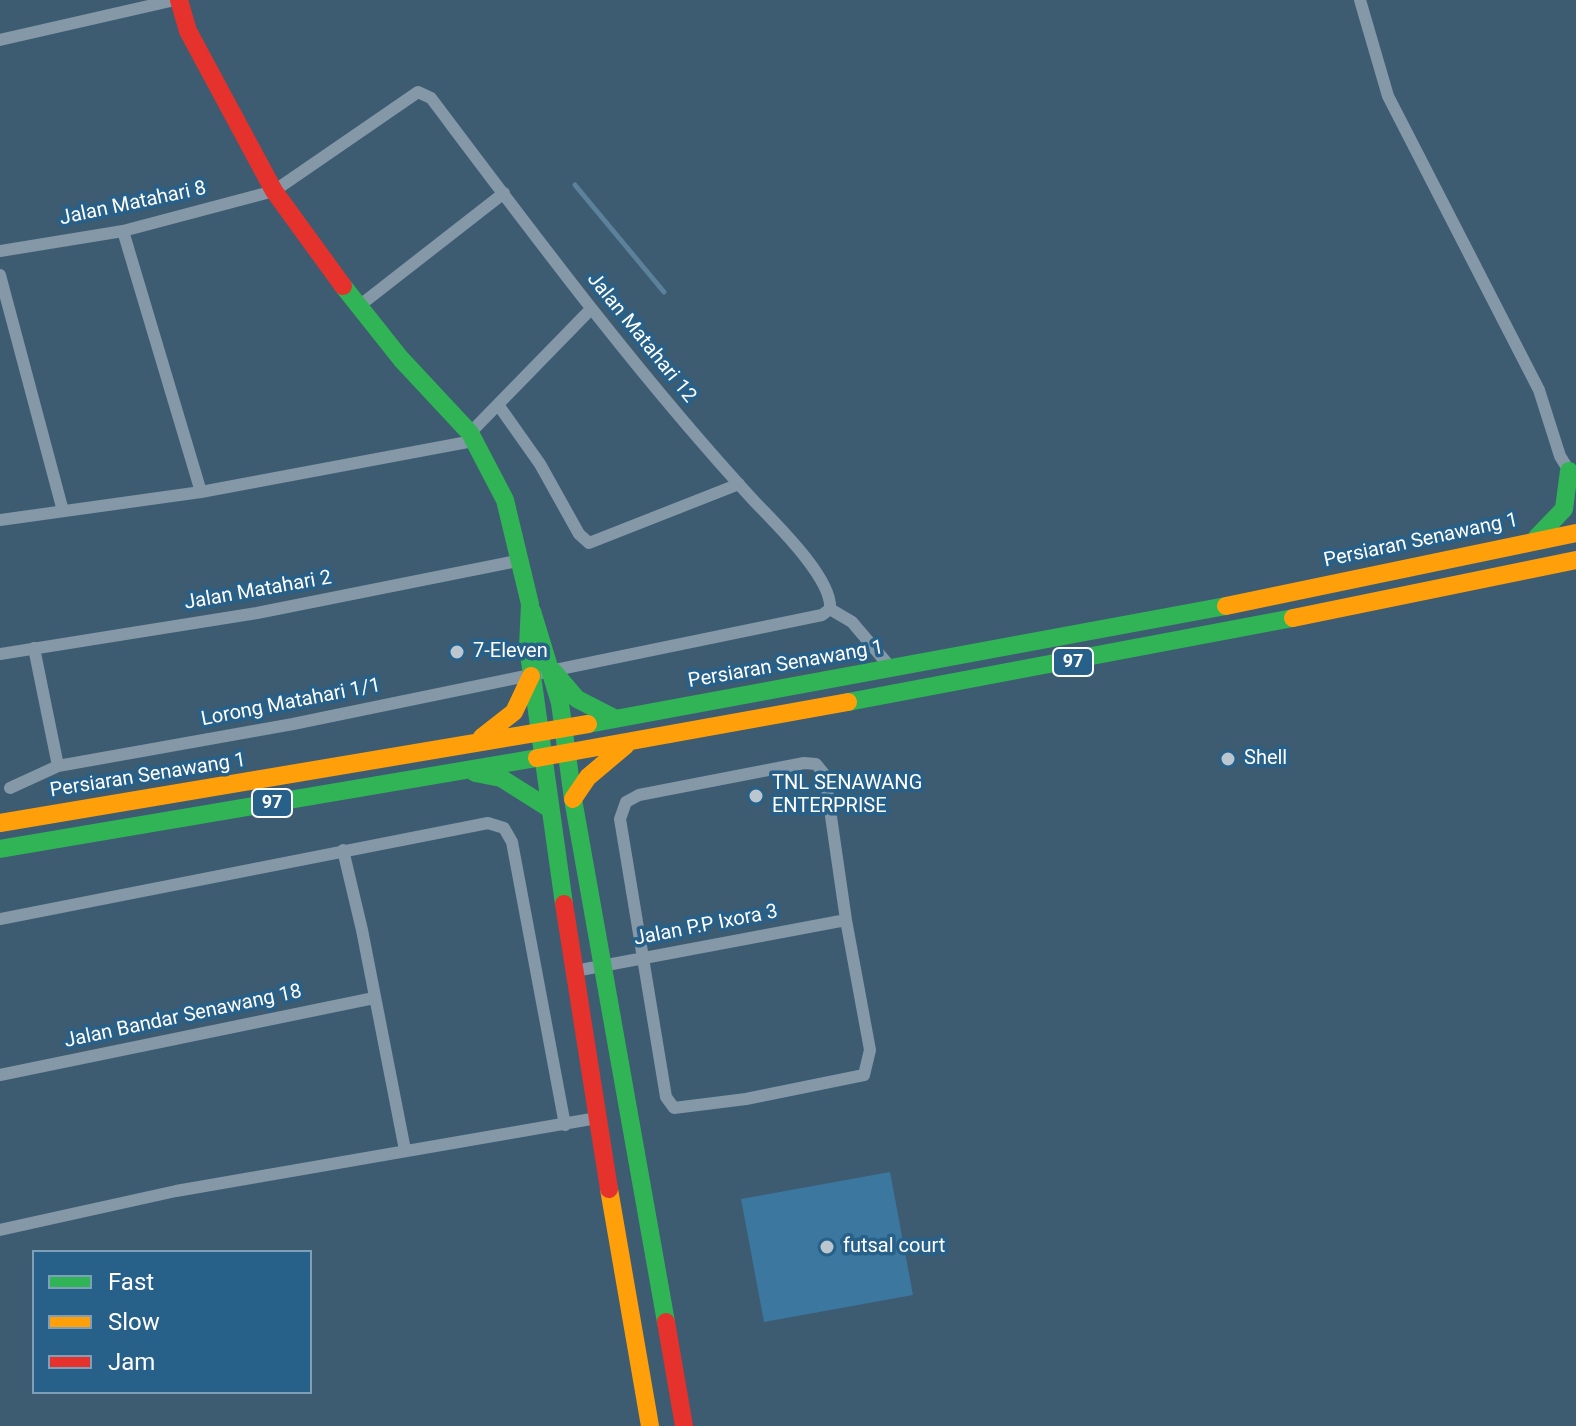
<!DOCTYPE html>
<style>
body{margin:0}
#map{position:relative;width:1576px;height:1426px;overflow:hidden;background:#3d5c72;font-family:Roboto,sans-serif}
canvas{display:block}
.legend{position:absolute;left:32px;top:1250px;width:280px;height:144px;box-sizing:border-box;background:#276088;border:2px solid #7da0b8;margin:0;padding:10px 14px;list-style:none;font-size:24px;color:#fff}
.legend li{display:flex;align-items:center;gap:16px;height:40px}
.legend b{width:40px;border:2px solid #7da0b8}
</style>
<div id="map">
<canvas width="1576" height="1426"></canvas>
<ul class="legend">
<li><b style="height:10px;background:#30b455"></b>Fast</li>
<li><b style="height:10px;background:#ff9f0a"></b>Slow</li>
<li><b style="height:10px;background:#e5322d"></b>Jam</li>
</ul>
</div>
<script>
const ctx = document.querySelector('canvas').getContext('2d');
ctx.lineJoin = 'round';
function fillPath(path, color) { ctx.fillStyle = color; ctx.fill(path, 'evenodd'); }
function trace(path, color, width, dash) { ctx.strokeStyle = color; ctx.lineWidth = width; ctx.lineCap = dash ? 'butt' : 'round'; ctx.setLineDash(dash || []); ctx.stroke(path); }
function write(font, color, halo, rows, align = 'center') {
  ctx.font = font + ' Roboto,sans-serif'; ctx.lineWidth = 7; ctx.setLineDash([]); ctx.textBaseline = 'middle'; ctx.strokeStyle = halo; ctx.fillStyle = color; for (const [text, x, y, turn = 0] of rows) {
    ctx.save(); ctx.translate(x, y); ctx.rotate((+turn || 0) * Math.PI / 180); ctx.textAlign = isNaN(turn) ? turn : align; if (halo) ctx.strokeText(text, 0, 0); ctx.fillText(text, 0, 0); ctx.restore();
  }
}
fillPath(new Path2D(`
 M 890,1172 L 913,1295 L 764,1322 L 741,1199 Z`), '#3b779e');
trace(new Path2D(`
 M 575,185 L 664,292`), '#5b819b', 5);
trace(new Path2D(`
 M 1360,0 L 1388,96 L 1539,390 L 1560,456 L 1571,474
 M 0,40 L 175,0
 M 123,231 L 201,492
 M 0,251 L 123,231 L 274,191 L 418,92 L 431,98 C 535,236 638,375 755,502 C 776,524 833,579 830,609
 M 0,275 L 63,511
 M 359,306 L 504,193
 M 499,406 L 540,464 L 579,534 L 589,543 L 739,484
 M 470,433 L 591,309
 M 0,520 L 201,492 L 473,441
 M 830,609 L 852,622 L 891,668
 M 34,648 L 58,766
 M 0,654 L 257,613 L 522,560
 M 804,763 L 816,764 L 825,775 L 846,920 L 870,1050 L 864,1075 L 746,1099 L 674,1108 L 666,1097 L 620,819 L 626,802 L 639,795 Z
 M 10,788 L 58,766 L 293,724 L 822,615 L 830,609
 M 343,850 L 362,930 L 405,1150
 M 0,919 L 488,823 L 504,828 L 512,842 L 565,1125
 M 575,971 L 846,920
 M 0,1075 L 374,998
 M 0,1230 L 176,1191 L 597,1118`), '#8498a7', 12);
trace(new Path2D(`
 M 343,286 L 401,359 L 470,433 L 505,500 L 530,604 L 528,647 L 564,904
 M 1537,537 L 1564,509 L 1569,471
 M 532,611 L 560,703 L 573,799 L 666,1322
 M 553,671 L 577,699 L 614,718
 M 848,702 L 1293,618
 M 588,724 L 1226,606
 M 475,773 L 501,778 L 550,809
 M 0,849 L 537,758`), '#30b455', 18);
trace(new Path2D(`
 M 1226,606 L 1576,533
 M 1293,618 L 1576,560
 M 482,737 L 514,712 L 531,676
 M 537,758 L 848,702
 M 573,799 L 588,777 L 626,745
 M 0,823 L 588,724
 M 609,1189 L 650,1426`), '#ff9f0a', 18);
trace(new Path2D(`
 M 179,0 L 188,31 L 274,191 L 343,286
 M 564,904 L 609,1189
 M 666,1322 L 684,1426`), '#e5322d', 18);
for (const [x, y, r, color] of [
 [457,652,8,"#bbc6ce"],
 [1228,759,8,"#bbc6ce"],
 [756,796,8,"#bbc6ce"],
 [827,1247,8,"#bbc6ce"]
]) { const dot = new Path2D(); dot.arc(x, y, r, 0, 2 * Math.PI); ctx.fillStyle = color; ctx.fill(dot); trace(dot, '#276088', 3); }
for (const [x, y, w] of [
 [1073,662,40],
 [272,803,40]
]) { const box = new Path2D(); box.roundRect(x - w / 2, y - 14, w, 28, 6); ctx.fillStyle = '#276088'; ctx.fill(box); trace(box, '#fff', 2); }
write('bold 18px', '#fff', null, [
 ["97",1073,662],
 ["97",272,803]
]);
write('20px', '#fff', '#276088', [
 ["Jalan Matahari 8",133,204,-12],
 ["Jalan Matahari 12",641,338,51],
 ["Persiaran Senawang 1",1421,541,-12],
 ["Jalan Matahari 2",258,591,-10],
 ["Persiaran Senawang 1",786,665,-10],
 ["Lorong Matahari 1/1",291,703,-11],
 ["Persiaran Senawang 1",148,776,-9],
 ["Jalan P.P Ixora 3",706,926,-11],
 ["Jalan Bandar Senawang 18",183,1017,-12]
]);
write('20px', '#fff', '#276088', [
 ["7-Eleven",473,652],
 ["Shell",1244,759],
 ["TNL SENAWANG",772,784],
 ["ENTERPRISE",772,807],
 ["futsal court",843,1247]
], 'left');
</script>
